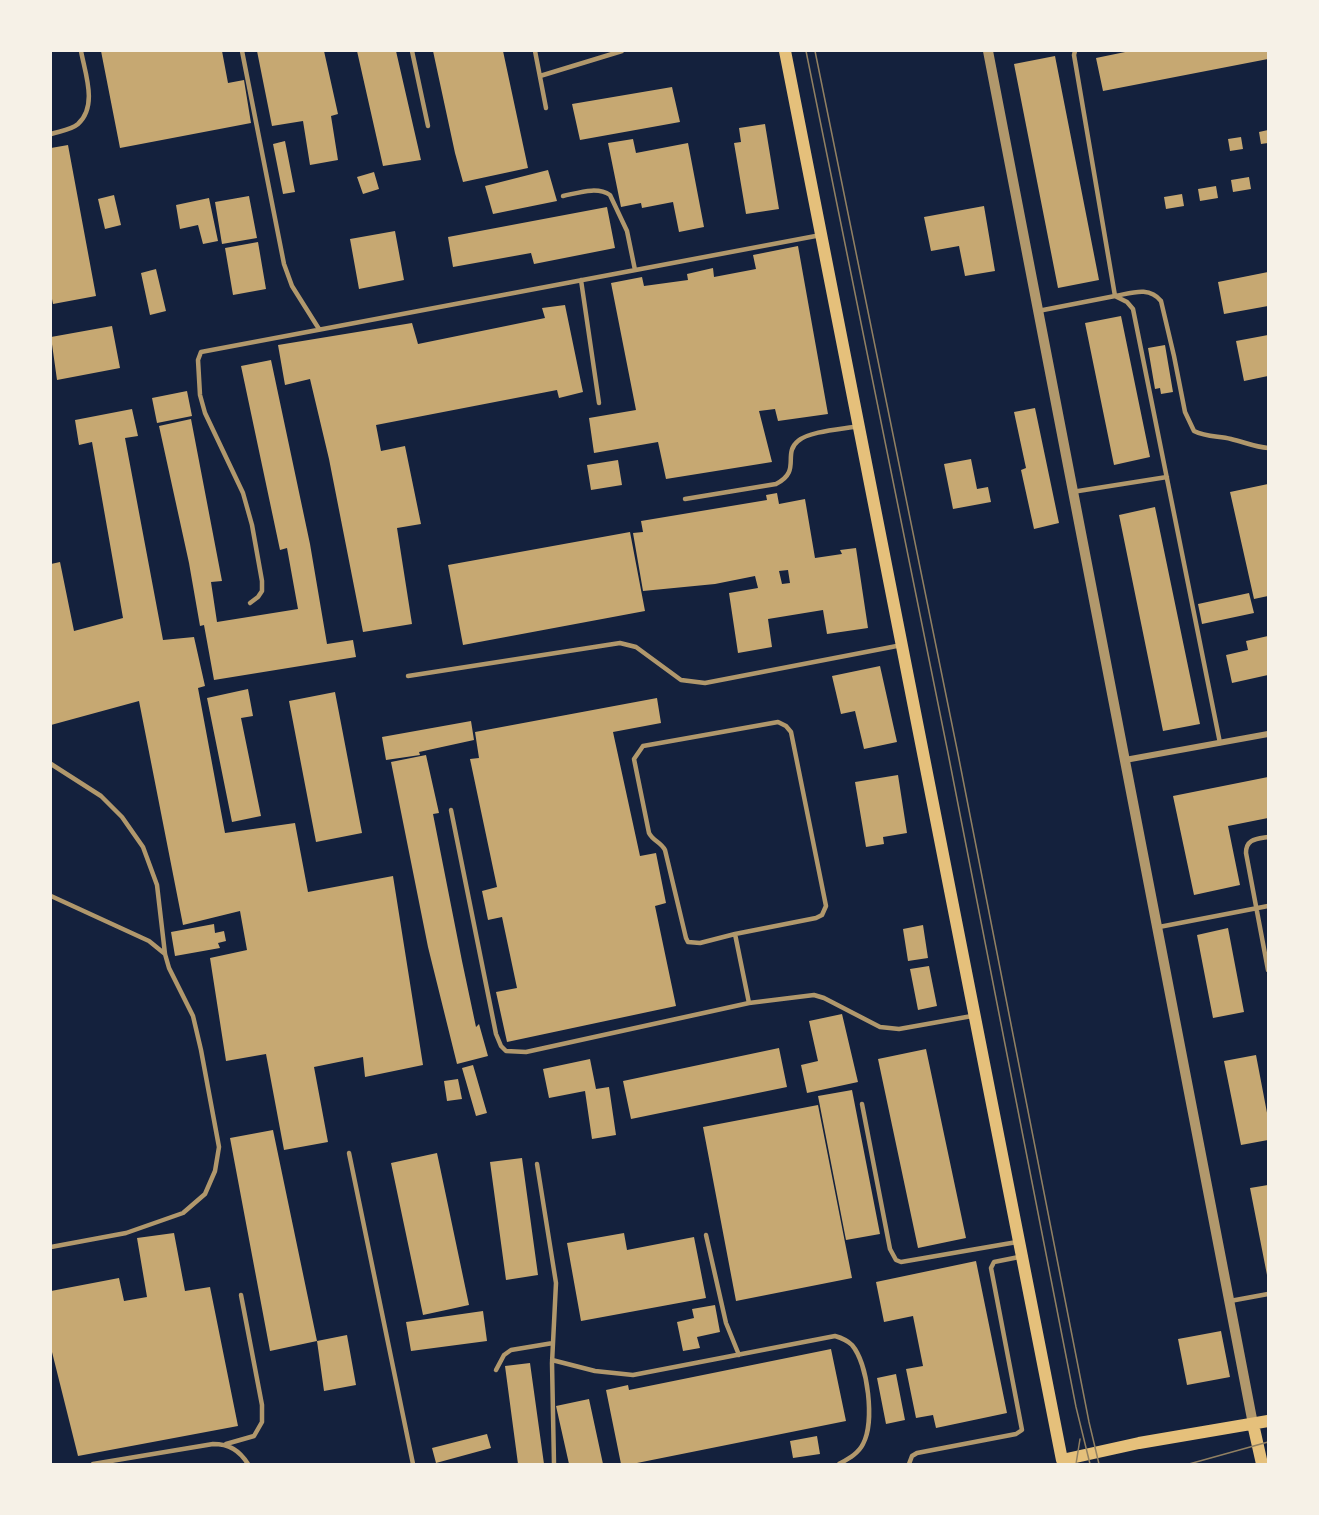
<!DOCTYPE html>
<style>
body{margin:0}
#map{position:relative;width:1319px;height:1515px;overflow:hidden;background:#14213d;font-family:"PT Serif",serif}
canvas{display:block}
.frame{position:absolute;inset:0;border:52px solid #f6f1e7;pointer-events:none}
</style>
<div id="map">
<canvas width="1319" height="1515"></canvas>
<div class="frame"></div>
</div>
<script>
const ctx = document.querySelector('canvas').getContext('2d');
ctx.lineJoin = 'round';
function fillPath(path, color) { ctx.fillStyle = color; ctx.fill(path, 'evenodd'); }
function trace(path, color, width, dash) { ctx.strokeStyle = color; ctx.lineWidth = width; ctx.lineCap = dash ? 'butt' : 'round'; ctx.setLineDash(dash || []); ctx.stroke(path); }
fillPath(new Path2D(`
 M 101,51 L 222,51 L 228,83 L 244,80 L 251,123 L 120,148 Z
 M 257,51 L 324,51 L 338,114 L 331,116 L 338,160 L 310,165 L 303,121 L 272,126 Z
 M 357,51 L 396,51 L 421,160 L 383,166 Z
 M 433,51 L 503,51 L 528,168 L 463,182 L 455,153 Z
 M 1130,51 L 1268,51 L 1268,59 L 1103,91 L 1096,58 Z
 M 1055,56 L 1099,280 L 1058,288 L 1014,64 Z
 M 672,87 L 680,122 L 580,140 L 572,104 Z
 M 765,124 L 779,209 L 746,214 L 734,143 L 741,142 L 739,128 Z
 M 1268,130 L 1268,143 L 1261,144 L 1259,132 Z
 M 1241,137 L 1243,149 L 1230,151 L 1228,139 Z
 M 633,139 L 636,153 L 688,143 L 704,227 L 679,232 L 673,202 L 642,208 L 641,203 L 621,207 L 608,143 Z
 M 285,141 L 295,192 L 283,194 L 273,144 Z
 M 68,145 L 96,296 L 53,304 L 51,294 L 51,148 Z
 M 548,170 L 557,201 L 493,214 L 485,186 Z
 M 374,172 L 379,189 L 363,194 L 357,177 Z
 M 1249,177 L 1251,189 L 1233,192 L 1231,180 Z
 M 1216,186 L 1218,198 L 1200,201 L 1198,189 Z
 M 1182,194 L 1184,206 L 1166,209 L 1164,197 Z
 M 114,195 L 121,225 L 105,229 L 98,199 Z
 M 249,196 L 257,238 L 222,244 L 215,202 Z
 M 209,198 L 218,241 L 203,244 L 198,225 L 180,229 L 176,205 Z
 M 984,206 L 995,271 L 965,276 L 959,246 L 931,251 L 924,217 Z
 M 607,207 L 615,248 L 534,264 L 531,253 L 453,267 L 448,237 Z
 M 395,231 L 404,280 L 359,289 L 350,239 Z
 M 258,242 L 266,289 L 233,295 L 225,248 Z
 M 798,246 L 828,414 L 778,421 L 775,409 L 759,411 L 772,462 L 666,479 L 658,442 L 594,453 L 589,418 L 636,410 L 611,283 L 642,277 L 644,286 L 688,280 L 687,274 L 713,268 L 714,277 L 756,269 L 753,255 Z
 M 156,269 L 166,311 L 150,315 L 141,273 Z
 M 1268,272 L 1268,306 L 1224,314 L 1218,282 Z
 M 565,305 L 583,392 L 559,398 L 557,390 L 376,425 L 381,451 L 405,446 L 421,524 L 397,528 L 412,624 L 363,632 L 329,459 L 310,379 L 285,385 L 278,345 L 412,323 L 418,344 L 545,318 L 542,308 Z
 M 1121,316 L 1150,457 L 1114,465 L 1085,323 Z
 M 112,326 L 120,368 L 57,380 L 51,337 Z
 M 1268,335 L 1268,376 L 1244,381 L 1236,341 Z
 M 1165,345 L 1173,392 L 1161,394 L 1160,388 L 1155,389 L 1148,348 Z
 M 271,360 L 310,544 L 327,644 L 353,640 L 356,657 L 214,680 L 204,625 L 200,626 L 189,563 L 159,426 L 191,419 L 222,581 L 211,582 L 217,622 L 298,609 L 287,548 L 280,550 L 241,366 Z
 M 187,391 L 192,416 L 157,423 L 152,398 Z
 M 1035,408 L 1059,523 L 1034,529 L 1021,470 L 1026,468 L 1014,412 Z
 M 132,409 L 138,436 L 125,438 L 163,640 L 194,637 L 205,686 L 198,688 L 225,833 L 295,823 L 308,892 L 393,876 L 423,1065 L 365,1077 L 363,1057 L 314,1067 L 328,1142 L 284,1150 L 266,1054 L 226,1061 L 210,958 L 247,950 L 240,911 L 183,925 L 139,701 L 51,725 L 51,564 L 60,562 L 74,631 L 123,618 L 92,442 L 79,445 L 75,420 Z
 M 971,459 L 977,489 L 988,487 L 991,502 L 953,509 L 944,464 Z
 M 618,460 L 622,485 L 591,490 L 587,465 Z
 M 1268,484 L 1268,596 L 1254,599 L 1230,492 Z
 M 777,493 L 779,504 L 805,499 L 815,558 L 842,554 L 840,550 L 856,548 L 868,628 L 827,634 L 823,610 L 768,619 L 772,647 L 738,653 L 729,593 L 758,588 L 755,576 L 715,584 L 643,591 L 633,533 L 643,532 L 641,521 L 767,500 L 766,495 ZM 788,570 L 790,583 L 782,584 L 779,571 Z
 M 1155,507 L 1200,724 L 1163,731 L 1119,515 Z
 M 630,532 L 645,611 L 463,645 L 448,565 Z
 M 1249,593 L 1254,613 L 1202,624 L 1198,604 Z
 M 1268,636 L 1268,675 L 1232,683 L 1226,655 L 1248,650 L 1246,641 Z
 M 880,666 L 897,742 L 864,749 L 855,711 L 841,714 L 832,676 Z
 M 248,689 L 253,716 L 241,718 L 261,816 L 232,822 L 207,698 Z
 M 335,692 L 362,833 L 316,842 L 289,701 Z
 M 657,698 L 661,723 L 613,732 L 640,856 L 656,853 L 666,903 L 655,906 L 676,1006 L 507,1042 L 496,992 L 517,988 L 502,917 L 488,920 L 482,891 L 497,887 L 470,759 L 479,758 L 475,732 Z
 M 471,721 L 474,740 L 419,752 L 420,755 L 386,760 L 382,737 Z
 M 426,755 L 439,813 L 433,814 L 462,961 L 476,1027 L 479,1024 L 488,1056 L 457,1064 L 428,947 L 391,762 Z
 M 898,775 L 907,833 L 883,837 L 884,844 L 866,847 L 855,782 Z
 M 1268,777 L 1268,818 L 1228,826 L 1240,885 L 1194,895 L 1173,796 Z
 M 214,924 L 215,933 L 224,931 L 226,941 L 218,943 L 220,948 L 175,956 L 171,932 Z
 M 923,925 L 928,958 L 908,961 L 903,929 Z
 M 1228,928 L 1244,1012 L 1213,1018 L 1197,935 Z
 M 929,966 L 937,1006 L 918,1010 L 910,969 Z
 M 842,1014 L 858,1082 L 807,1093 L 801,1065 L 818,1061 L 809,1021 Z
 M 779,1048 L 787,1087 L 631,1119 L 623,1081 Z
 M 926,1049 L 966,1238 L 918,1248 L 878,1059 Z
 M 1256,1055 L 1268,1118 L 1268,1140 L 1241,1145 L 1224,1061 Z
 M 590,1059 L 596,1089 L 609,1087 L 616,1135 L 592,1139 L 585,1091 L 549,1098 L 543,1069 Z
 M 473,1065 L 487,1113 L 476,1116 L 462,1068 Z
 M 458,1079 L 462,1099 L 447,1101 L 444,1081 Z
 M 852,1090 L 880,1234 L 846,1240 L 818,1096 Z
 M 818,1105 L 852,1278 L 736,1301 L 703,1127 Z
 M 273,1130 L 317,1341 L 347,1335 L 356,1385 L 324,1391 L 317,1341 L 270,1351 L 230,1138 Z
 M 437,1153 L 469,1305 L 423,1315 L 391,1163 Z
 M 522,1158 L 538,1275 L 506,1280 L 490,1162 Z
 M 1268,1185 L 1268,1275 L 1267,1275 L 1250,1188 Z
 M 174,1233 L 185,1291 L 210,1287 L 238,1426 L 78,1456 L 51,1348 L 51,1291 L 119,1278 L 124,1301 L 147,1297 L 137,1238 Z
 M 624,1233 L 627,1250 L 694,1237 L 706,1298 L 581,1321 L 567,1243 Z
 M 976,1261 L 1007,1413 L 936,1428 L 933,1415 L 916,1418 L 906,1369 L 923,1366 L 913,1316 L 884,1322 L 876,1282 Z
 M 715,1305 L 720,1332 L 697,1337 L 700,1348 L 683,1351 L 677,1322 L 694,1318 L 692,1309 Z
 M 483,1311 L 487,1341 L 411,1351 L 406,1322 Z
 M 1221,1331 L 1230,1377 L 1187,1385 L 1178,1339 Z
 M 831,1349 L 846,1421 L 632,1464 L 621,1464 L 606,1390 L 628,1385 L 629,1390 Z
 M 530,1363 L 544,1464 L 518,1464 L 505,1366 Z
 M 896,1374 L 905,1420 L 886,1424 L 877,1378 Z
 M 589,1399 L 603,1464 L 569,1464 L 556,1406 Z
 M 487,1434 L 491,1448 L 436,1463 L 432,1448 Z
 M 817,1436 L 820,1454 L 793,1458 L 790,1441 Z`), '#c6a872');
trace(new Path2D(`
 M 242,51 L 284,264 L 292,286 L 319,329
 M 412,51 L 428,126
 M 535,51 L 546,108
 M 540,76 L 622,51
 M 51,134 C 60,131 71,130 78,124 C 98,106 85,73 81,51
 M 563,196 C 578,193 597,186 610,195 L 627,231 L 635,270
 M 581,280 L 599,403
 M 1115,296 L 1127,302 L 1133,309 L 1220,743
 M 1115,296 C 1132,293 1149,286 1161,301 L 1174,356 L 1185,412 L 1194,431 C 1206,437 1218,436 1231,439 C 1244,442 1255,447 1268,448
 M 1038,311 L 1115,296 L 1074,55 L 1075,51
 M 1072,492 L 1167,477
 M 685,499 L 776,484 C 802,471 782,454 798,441 C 809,431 844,429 859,426
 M 250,603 L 258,597 L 262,591 L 262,581 L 252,525 L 243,493 L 205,413 L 200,395 L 198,360 L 201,352 L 821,235
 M 408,676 L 620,643 L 636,647 L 681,680 L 705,683 L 902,645
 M 51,764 L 101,796 L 122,817 L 143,847 L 157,885 L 165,954 L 169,968 L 193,1016 L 201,1050 L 219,1147 L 215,1171 L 205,1194 L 183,1213 L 126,1233 L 51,1247
 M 451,810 L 496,1034 L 501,1046 L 506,1051 L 526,1052 L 749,1003
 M 1268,837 C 1256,839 1246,839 1246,853 L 1268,970
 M 51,896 L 149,941 L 165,954
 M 1159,927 L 1268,906
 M 735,934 L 700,943 L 688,942 L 686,938 L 665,850 C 661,842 653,841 649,833 L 634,759 L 643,746 L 778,722 L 786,726 L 791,732 L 826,906 L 822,915 L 816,918 L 735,934 L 749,1003 L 814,995 L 824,998 L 880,1027 L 899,1029 L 972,1016
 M 862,1104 L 890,1249 L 896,1260 L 901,1262 L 1017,1242
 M 349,1153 L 413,1464
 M 537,1164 L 556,1283 L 552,1363 L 554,1464
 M 706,1235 L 726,1323 L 739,1355
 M 1230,1301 L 1268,1294
 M 552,1360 L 595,1371 L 633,1375 L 835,1336 C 842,1338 847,1340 852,1345 C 868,1364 875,1422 863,1444 C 858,1454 848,1459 839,1464
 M 496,1370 L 504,1355 L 511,1350 L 553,1343
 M 226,1444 L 254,1436 L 262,1422 L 262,1405 L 241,1295
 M 93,1464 L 213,1444 C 229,1444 239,1450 248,1464
 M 909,1464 L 912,1456 L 917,1453 L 1016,1434 L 1022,1430 L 991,1268 L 994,1262 L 1019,1257`), '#b1986c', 4.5);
trace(new Path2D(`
 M 1125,760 L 1268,734`), '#b1986c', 6);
trace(new Path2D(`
 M 988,51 L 1253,1424`), '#b1986c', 10);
trace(new Path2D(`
 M 785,51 L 1062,1460 L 1139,1443 L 1268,1421
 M 1253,1424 L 1262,1464`), '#e5c07b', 12);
trace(new Path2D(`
 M 806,51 L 948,753 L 1076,1407 L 1090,1464
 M 815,51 L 958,754 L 1089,1422 L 1099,1464
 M 1076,1464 L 1080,1439
 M 1189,1464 L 1268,1442`), '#918062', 1.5);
</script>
